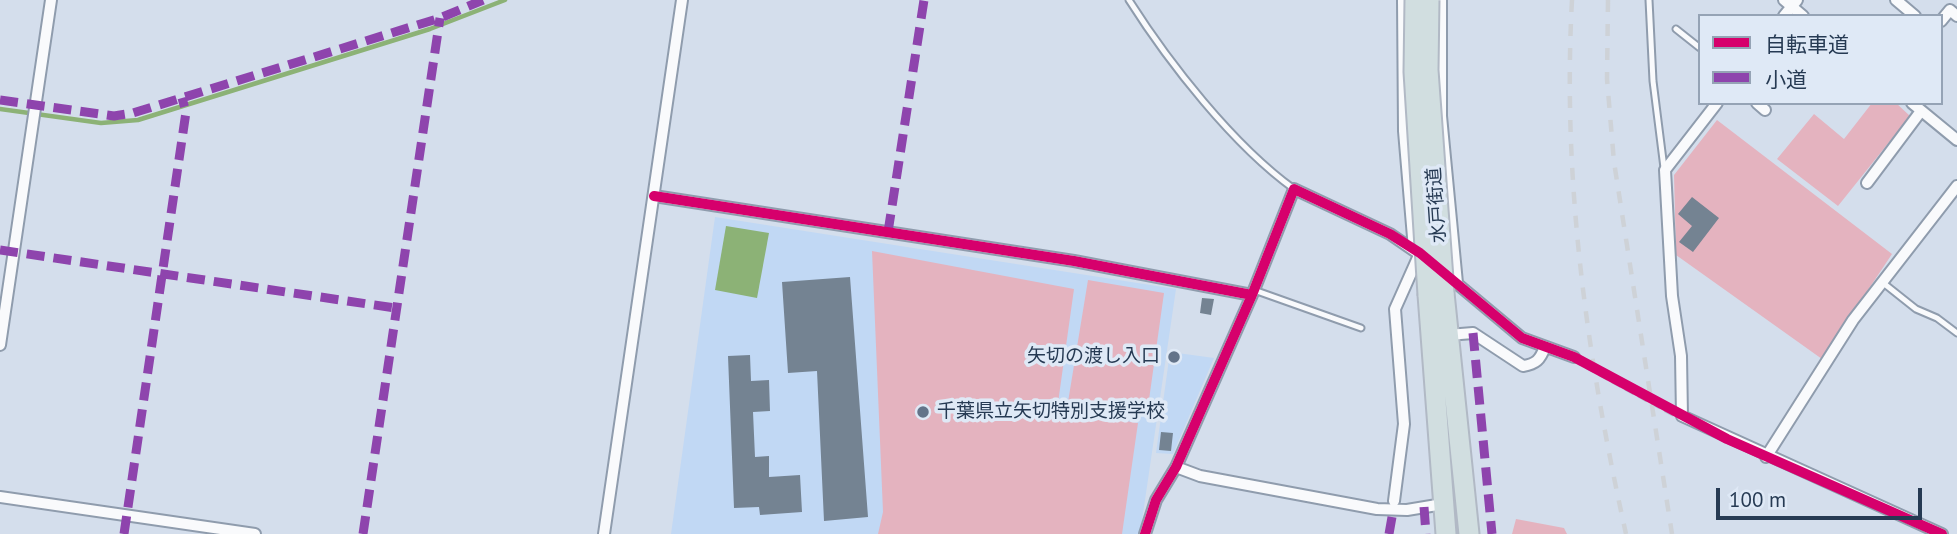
<!DOCTYPE html>
<meta charset="utf-8">
<style>
body{margin:0}
#map{position:relative;width:1957px;height:534px;overflow:hidden;background:#d4deec;font-family:"PT Sans","Noto Sans JP",sans-serif}
canvas{display:block}
.legend{position:absolute;left:1698px;top:14px;width:245px;height:91px;box-sizing:border-box;background:#dfe9f6;border:2px solid #95a3b5;margin:0;padding:9px 12px;list-style:none;font-size:21px;color:#263a53}
.legend li{display:flex;align-items:center;gap:14px;height:35px}
.legend b{width:35px;border:2px solid #95a3b5}
.scale{position:absolute;left:1716px;top:488px;width:206px;height:32px;box-sizing:border-box;border:4px solid #263a53;border-top:0;padding-left:9px;font-size:21px;line-height:24px;white-space:nowrap;color:#263a53;-webkit-text-stroke:5px #dfe9f6;paint-order:stroke}
</style>
<div id="map">
<canvas width="1957" height="534"></canvas>
<ul class="legend">
<li><b style="height:9px;background:#d6006c"></b>自転車道</li>
<li><b style="height:9px;background:#8e44ad"></b>小道</li>
</ul>
<div class="scale">100 m</div>
</div>
<script>
const ctx = document.querySelector('canvas').getContext('2d');
ctx.lineJoin = 'round';
function fillPath(path, color) { ctx.fillStyle = color; ctx.fill(path, 'evenodd'); }
function trace(path, color, width, dash) { ctx.strokeStyle = color; ctx.lineWidth = width; ctx.lineCap = dash ? 'butt' : 'round'; ctx.setLineDash(dash || []); ctx.stroke(path); }
function write(font, color, halo, rows, align = 'center') {
  ctx.font = font + ' "PT Sans","Noto Sans JP",sans-serif'; ctx.lineWidth = 7; ctx.setLineDash([]); ctx.textBaseline = 'middle'; ctx.strokeStyle = halo; ctx.fillStyle = color; for (const [text, x, y, turn = 0] of rows) {
    ctx.save(); ctx.translate(x, y); ctx.rotate((+turn || 0) * Math.PI / 180); ctx.textAlign = isNaN(turn) ? turn : align; if (halo) ctx.strokeText(text, 0, 0); ctx.fillText(text, 0, 0); ctx.restore();
  }
}
fillPath(new Path2D(`
 M 715,217 L 1176,289 L 1140,534 L 671,534 Z
 M 1170,352 L 1214,358 L 1173,454 L 1156,453 Z`), '#c1d8f4');
fillPath(new Path2D(`
 M 1872,103 L 1896,103 L 1910,116 L 1838,206 L 1777,159 L 1814,114 L 1844,139 Z
 M 1717,120 L 1892,254 L 1822,359 L 1676,255 L 1674,175 Z
 M 872,251 L 1074,289 L 1057,410 L 1138,423 L 1122,534 L 878,534 L 883,512 Z
 M 1088,280 L 1164,293 L 1147,414 L 1068,402 Z
 M 1516,519 L 1564,528 L 1567,534 L 1512,534 Z`), '#e4b3bf');
fillPath(new Path2D(`
 M 726,226 L 769,233 L 757,298 L 715,290 Z`), '#8cb276');
trace(new Path2D(`
 M 0,109 L 101,123 L 138,120 L 430,29 L 505,0`), '#8cb276', 4.5);
fillPath(new Path2D(`
 M 1692,197 L 1719,218 L 1693,252 L 1679,242 L 1692,226 L 1678,214 Z
 M 850,277 L 868,517 L 824,521 L 817,371 L 788,373 L 782,282 Z
 M 1202,298 L 1214,299 L 1211,315 L 1200,313 Z
 M 750,355 L 751,381 L 769,380 L 770,411 L 753,412 L 755,457 L 769,456 L 769,477 L 800,475 L 802,512 L 760,515 L 759,507 L 734,508 L 728,356 Z
 M 1161,432 L 1173,433 L 1171,451 L 1159,450 Z`), '#748392');
trace(new Path2D(`
 M 1574,357 L 1682,416`), '#b1bdcd', 10, [10, 5]);
const service = new Path2D(`
 M 1129,0 C 1169,63 1233,145 1294,189
 M 1649,0 L 1653,81 L 1664,168
 M 1676,29 L 1700,48
 M 1882,282 L 1916,309 L 1937,318 L 1957,333
 M 1254,290 L 1361,328`);
const minor = new Path2D(`
 M 1403,0 L 1404,131 L 1414,249
 M 1441,0 L 1441,116 L 1457,283
 M 1784,0 L 1803,16
 M 1896,0 L 1915,16
 M 1784,16 L 1797,0
 M 1941,21 L 1950,10 L 1957,16
 M 1717,103 L 1665,170 L 1672,296 L 1681,356 L 1682,416 L 1942,534
 M 1757,103 L 1765,110
 M 1912,103 L 1957,140
 M 1867,183 L 1921,111
 M 654,196 L 1074,261 L 1252,295
 M 1443,272 L 1522,338 L 1574,357
 M 1448,335 L 1473,333 L 1523,366 C 1536,364 1540,360 1545,347
 M 0,345 L 51,0
 M 1766,457 L 1853,320 L 1957,186
 M 1176,467 L 1200,476 L 1377,509 L 1407,510 L 1443,504
 M 0,497 L 255,534
 M 1394,501 L 1404,424 L 1395,309 L 1420,253
 M 604,534 L 682,0
 M 1145,534 L 1156,500 L 1176,467 L 1252,295 L 1294,189 L 1390,234 L 1425,258`);
const trunk = new Path2D(`
 M 1444,293 L 1469,534
 M 1428,295 L 1446,534`);
trace(service, '#8f9cad', 9);
trace(minor, '#8f9cad', 14);
trace(trunk, '#b1b9c5', 23);
trace(service, '#f9fafc', 5);
trace(minor, '#f9fafc', 10);
trace(trunk, '#d1dee0', 19);
trace(new Path2D(`
 M 1572,0 C 1562,181 1587,358 1626,534
 M 1608,0 L 1607,79 L 1614,162 L 1672,534`), '#ced2d7', 4.5, [12, 12]);
const trunkBridge = new Path2D(`
 M 1415,0 L 1414,72 L 1428,295
 M 1429,0 L 1428,70 L 1444,293`);
trace(trunkBridge, '#b1b9c5', 23, []);
trace(trunkBridge, '#d1dee0', 19);
trace(new Path2D(`
 M 0,100 L 114,116 L 133,113 L 440,18 L 483,0
 M 888,232 L 924,0
 M 0,250 L 395,308
 M 1473,333 L 1492,534
 M 1424,507 L 1426,534
 M 124,534 L 186,112 L 182,98
 M 363,534 L 440,18
 M 1389,534 L 1392,517`), '#8e44ad', 9, [18, 9]);
trace(new Path2D(`
 M 654,196 L 1074,261 L 1252,295
 M 1145,534 L 1156,500 L 1176,467 L 1252,295 L 1294,189 L 1390,234 L 1420,253 L 1522,338 L 1574,357 L 1727,439 L 1942,534`), '#d6006c', 10);
for (const [x, y, r, color] of [
 [1174,357,7,"#637389"],
 [923,412,7,"#637389"]
]) { const dot = new Path2D(); dot.arc(x, y, r, 0, 2 * Math.PI); ctx.fillStyle = color; ctx.fill(dot); trace(dot, '#dfe9f6', 2.5); }
write('19px', '#263a53', '#dfe9f6', [
 ["水戸街道",1437,205,-94]
]);
write('19px', '#263a53', '#dfe9f6', [
 ["矢切の渡し入口",1160,357],
 ["千葉県立矢切特別支援学校",937,412,"left"]
], 'right');
</script>
